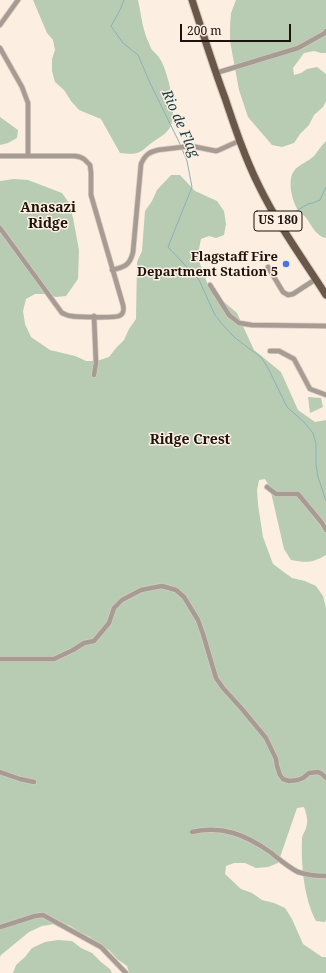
<!DOCTYPE html>
<style>
body{margin:0}
#map{position:relative;width:326px;height:973px;overflow:hidden;background:#fceee1;font-family:"Noto Serif",serif}
canvas{display:block}
.scale{position:absolute;left:180px;top:24px;width:111px;height:18px;box-sizing:border-box;border:2px solid #1b130c;border-top:0;padding-left:5px;font-size:12px;line-height:14px;white-space:nowrap;color:#1b130c;-webkit-text-stroke:3px #fceee1;paint-order:stroke}
</style>
<div id="map">
<canvas width="326" height="973"></canvas>
<div class="scale">200 m</div>
</div>
<script>
const ctx = document.querySelector('canvas').getContext('2d');
ctx.lineJoin = 'round';
function fillPath(path, color) { ctx.fillStyle = color; ctx.fill(path, 'evenodd'); }
function trace(path, color, width, dash) { ctx.strokeStyle = color; ctx.lineWidth = width; ctx.lineCap = dash ? 'butt' : 'round'; ctx.setLineDash(dash || []); ctx.stroke(path); }
function write(font, color, halo, rows, align = 'center') {
  ctx.font = font + ' "Noto Serif",serif'; ctx.lineWidth = 3; ctx.setLineDash([]); ctx.textBaseline = 'middle'; ctx.strokeStyle = halo; ctx.fillStyle = color; for (const [text, x, y, turn = 0] of rows) {
    ctx.save(); ctx.translate(x, y); ctx.rotate((+turn || 0) * Math.PI / 180); ctx.textAlign = isNaN(turn) ? turn : align; if (halo) ctx.strokeText(text, 0, 0); ctx.fillText(text, 0, 0); ctx.restore();
  }
}
fillPath(new Path2D(`
 M 33,0 L 138,0 C 141,13 142,26 147,39 C 149,42 150,47 152,50 C 155,53 158,55 160,59 C 168,71 179,116 169,129 C 165,135 158,138 153,142 C 149,144 147,147 143,150 C 137,155 128,154 120,153 L 101,119 L 79,110 L 71,101 L 64,90 L 55,82 L 52,71 L 52,59 L 55,50 L 53,40 L 47,33 Z
 M 236,0 L 326,0 L 326,53 L 321,53 L 314,51 L 304,53 L 293,68 L 294,75 L 301,73 L 307,69 L 317,67 L 326,74 L 326,101 L 323,107 L 314,115 L 309,125 L 300,134 L 294,143 L 282,147 L 272,145 L 248,117 L 239,90 L 230,41 L 230,27 L 231,13 Z
 M 0,117 L 18,130 L 17,138 L 8,143 L 0,145 Z
 M 326,141 L 326,238 C 316,236 312,226 307,219 C 304,215 301,213 298,210 C 292,201 287,180 294,171 C 299,164 308,162 314,156 C 318,151 321,146 326,141 Z
 M 171,175 L 180,175 L 195,191 L 217,201 L 224,211 L 226,224 L 224,235 L 216,238 L 209,236 L 201,239 L 199,249 L 200,264 L 210,290 L 237,313 L 254,350 L 281,372 L 298,410 L 315,422 L 326,420 L 326,555 C 312,563 307,563 291,560 L 284,549 L 270,488 L 265,479 L 259,480 L 257,490 L 258,505 L 263,537 L 273,564 L 292,578 L 305,581 L 316,586 L 323,596 L 326,608 L 326,920 L 325,922 L 316,921 C 304,898 301,866 302,839 C 302,835 305,832 306,828 C 309,821 306,813 304,807 L 297,808 L 278,863 L 268,867 L 256,868 L 245,863 L 234,863 L 226,866 L 225,874 L 241,889 L 252,893 L 262,900 L 274,903 L 285,908 L 292,919 L 303,944 L 322,957 L 326,957 L 326,973 L 129,973 L 127,966 L 117,959 L 109,950 L 98,945 L 90,937 L 79,932 L 69,925 L 55,924 L 42,926 L 29,932 L 1,955 L 0,957 L 0,181 L 14,179 L 28,180 L 62,193 L 69,203 L 73,218 L 79,250 L 78,279 L 66,296 L 56,297 L 47,294 L 35,294 L 26,299 L 23,311 L 25,324 L 31,337 L 50,350 L 75,356 L 86,361 L 97,361 L 109,357 L 116,348 L 124,340 L 129,329 L 136,319 L 137,262 L 142,251 L 145,211 L 152,201 L 157,190 Z
 M 308,397 L 321,398 L 323,407 L 310,413 Z
 M 58,940 L 72,941 L 81,948 L 92,953 L 101,962 L 110,969 L 112,973 L 13,973 L 16,965 L 25,957 L 32,948 L 45,942 Z`), '#b8cbb3');
trace(new Path2D(`
 M 124,0 L 119,12 L 111,26 L 123,43 L 138,55 L 151,85 L 181,146
 M 182,149 L 187,161 L 192,187 L 168,247 L 199,280 L 215,315 L 223,325 L 234,337 L 251,350 L 261,357 L 269,370 L 287,407 L 304,422 L 313,433 L 316,444 L 316,465 L 318,477 L 326,501
 M 284,225 L 291,214 L 308,204 L 313,203 L 320,200 L 326,187`), '#88b3bb', 1);
const minor = new Path2D(`
 M 0,25 L 18,0
 M 0,48 L 22,87 L 28,103 L 28,155
 M 216,73 L 298,48 L 325,33 L 326,31
 M 0,156 L 75,156 L 80,157 L 84,159 L 90,165 L 91,173 L 91,195 L 123,305 C 124,310 124,314 119,316 C 114,318 77,317 71,316 C 68,316 65,314 62,313 L 0,228
 M 268,267 L 283,292 L 288,295 L 293,294 L 316,279
 M 112,270 C 125,267 130,265 133,252 L 141,164 C 145,155 149,152 158,150 L 191,146 L 216,151 L 219,150 L 239,141
 M 210,285 L 229,315 L 239,323 L 252,325 L 326,326
 M 270,351 L 279,351 L 294,359 L 310,389 L 326,395
 M 94,375 L 96,363 L 94,316
 M 267,487 L 276,494 L 298,494 L 322,523 L 326,530
 M 0,659 L 54,659 L 73,650 L 84,643 L 94,641 L 109,623 L 114,608 L 122,600 L 141,590 L 151,588 L 162,586 L 176,590 L 184,597 L 198,620 L 203,634 L 216,678 L 223,688 L 242,709 L 266,738 L 276,759 L 277,766 L 280,775 L 283,779 L 289,781 L 298,780 L 303,778 L 309,773 L 318,772 L 322,774 L 326,778
 M 0,772 L 20,779 L 34,782
 M 192,832 C 222,825 246,835 270,852 C 279,859 288,867 298,872 C 307,875 317,876 326,876
 M 0,927 L 35,916 L 43,915 L 101,947 L 126,973`);
const primary = new Path2D(`
 M 192,0 C 203,33 213,66 225,98 C 235,128 245,158 259,186 C 278,225 303,259 326,295`);
trace(minor, '#d8cbbf', 6);
trace(primary, '#d8cbbf', 9);
trace(minor, '#a69c94', 4.5);
trace(primary, '#695749', 7);
for (const [x, y, r, color] of [
 [286,264,4,"#4475e6"]
]) { const dot = new Path2D(); dot.arc(x, y, r, 0, 2 * Math.PI); ctx.fillStyle = color; ctx.fill(dot); trace(dot, '#fceee1', 1.5); }
for (const [x, y, w] of [
 [278,221,48]
]) { const box = new Path2D(); box.roundRect(x - w / 2, y - 10, w, 20, 3); ctx.fillStyle = '#fceee1'; ctx.fill(box); trace(box, '#1b130c', 1); }
write('bold 12px', '#1b130c', null, [
 ["US 180",278,221]
]);
write('bold 13px', '#1b130c', '#fceee1', [
 ["Flagstaff Fire",278,257],
 ["Department Station 5",278,272]
], 'right');
write('italic 14px', '#133c43', '#fceee1', [
 ["Rio de Flag",180,124,66]
]);
write('bold 14px', '#1b130c', '#fceee1', [
 ["Anasazi",48,208],
 ["Ridge",48,224],
 ["Ridge Crest",190,440]
]);
</script>
